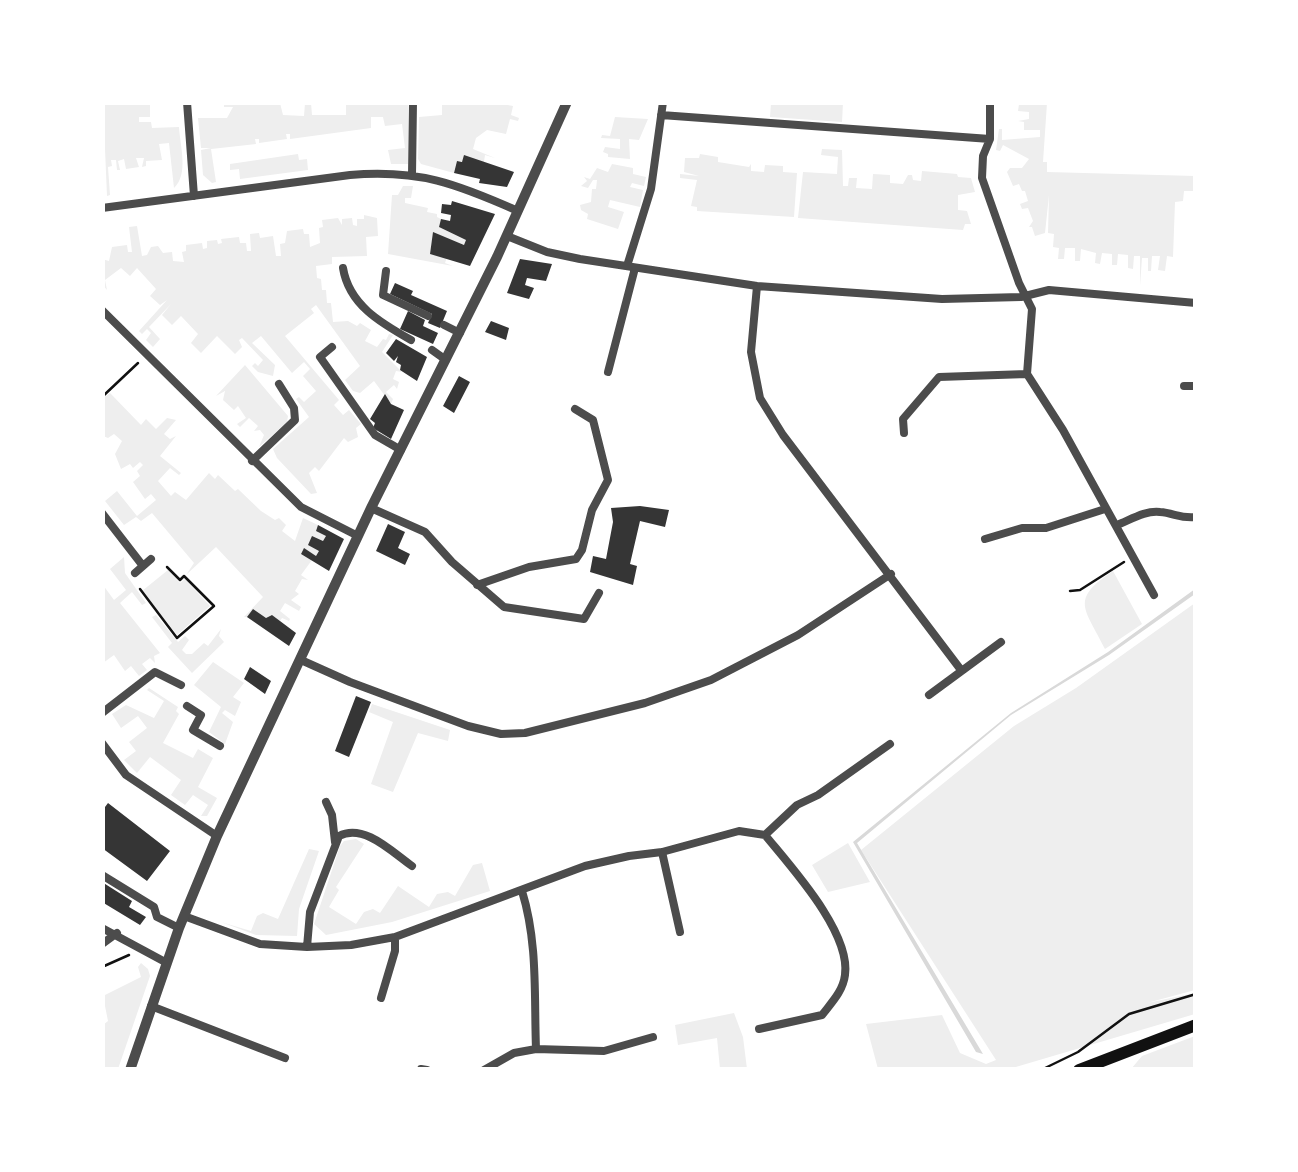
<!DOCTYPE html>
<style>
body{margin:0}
#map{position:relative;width:1298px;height:1172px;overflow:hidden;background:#fff;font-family:"DM Sans",sans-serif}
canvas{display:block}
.frame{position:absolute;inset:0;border:105px solid #fff;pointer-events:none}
</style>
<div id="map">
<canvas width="1298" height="1172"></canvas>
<div class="frame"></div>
</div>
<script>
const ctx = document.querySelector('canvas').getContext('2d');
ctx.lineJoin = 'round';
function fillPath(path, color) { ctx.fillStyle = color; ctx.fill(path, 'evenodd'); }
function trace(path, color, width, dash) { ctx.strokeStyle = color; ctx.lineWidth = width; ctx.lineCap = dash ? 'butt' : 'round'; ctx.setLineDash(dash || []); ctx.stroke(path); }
fillPath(new Path2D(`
 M 103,102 L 150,103 L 150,117 L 139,117 L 139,122 L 151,122 L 152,128 L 179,127 C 180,146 189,174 174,188 L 169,143 L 159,144 L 162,160 L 146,161 L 146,166 L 142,167 L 144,158 L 136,158 L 139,167 L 126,169 L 124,159 L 118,161 L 120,170 L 117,170 L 116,160 L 111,160 L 112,166 L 108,167 L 110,195 L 107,196 Z
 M 224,103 L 280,103 L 283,115 L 304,116 L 305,103 L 311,103 L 312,115 L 346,115 L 346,103 L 408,103 L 408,164 L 391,164 L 388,150 L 405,148 L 402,124 L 385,126 L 383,117 L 371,117 L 371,128 L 290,139 L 290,134 L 286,134 L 287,139 L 259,143 L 259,139 L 255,139 L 256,144 L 211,149 L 216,182 L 212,183 L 203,175 L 201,150 L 211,148 L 201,148 L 198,118 L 227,118 L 233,107 L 224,107 Z
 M 436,103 L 497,103 L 513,106 L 511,115 L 519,118 L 518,121 L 510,119 L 506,134 L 487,130 L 476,138 L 473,149 L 495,158 L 485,155 L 484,162 L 457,161 L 454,173 L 421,164 L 418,159 L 419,117 L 442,115 L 442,105 Z
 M 771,103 L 843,103 L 842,122 L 770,117 Z
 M 1047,103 L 1043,162 L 1047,162 L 1047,172 L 1195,176 L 1195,191 L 1184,191 L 1183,201 L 1175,202 L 1173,257 L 1167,256 L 1165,271 L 1158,270 L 1160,256 L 1152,256 L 1151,271 L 1148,271 L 1148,258 L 1142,258 L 1140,286 L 1140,256 L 1134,256 L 1133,269 L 1128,268 L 1128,255 L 1118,254 L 1117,265 L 1112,265 L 1112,254 L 1102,253 L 1100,264 L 1095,263 L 1096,253 L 1081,249 L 1080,261 L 1075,261 L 1075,248 L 1065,248 L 1064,259 L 1058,259 L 1059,248 L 1053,247 L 1054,234 L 1048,233 L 1049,195 L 1045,233 L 1035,236 L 1032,227 L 1029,227 L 1033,221 L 1028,208 L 1022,209 L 1020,204 L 1028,201 L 1025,191 L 1022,191 L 1019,184 L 1013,186 L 1007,172 L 1010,168 L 1022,168 L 1029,159 L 1003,145 L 1000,151 L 996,150 L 999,129 L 1002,129 L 1002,140 L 1040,137 L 1040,130 L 1024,130 L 1024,122 L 1018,121 L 1029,119 L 1029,112 L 1018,111 L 1019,104 Z
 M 615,117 L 648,119 L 639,140 L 629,139 L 630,159 L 608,157 L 608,154 L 603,152 L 605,147 L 620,149 L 620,139 L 601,138 L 602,135 L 610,136 Z
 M 822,149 L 842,150 L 843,186 L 848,186 L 849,178 L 857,178 L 856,188 L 872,189 L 873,174 L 890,175 L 890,183 L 903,184 L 908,175 L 912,175 L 913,180 L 921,181 L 922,171 L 957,174 L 958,177 L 971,178 L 975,192 L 958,195 L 958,210 L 967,211 L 971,224 L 965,224 L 963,230 L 798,218 L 803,172 L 837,174 L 838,157 L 821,155 Z
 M 298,154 L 299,160 L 307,159 L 308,170 L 240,179 L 239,169 L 230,170 L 230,164 Z
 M 700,154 L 718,157 L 718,162 L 749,167 L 751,164 L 751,171 L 764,172 L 765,165 L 783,166 L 783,172 L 797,173 L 794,217 L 697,211 L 697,207 L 691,206 L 697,180 L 680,178 L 680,174 L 699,176 L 684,172 L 685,158 L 699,158 Z
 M 612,164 L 633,168 L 633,174 L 646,177 L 644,186 L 632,183 L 630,187 L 643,190 L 640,207 L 610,200 L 608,207 L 624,212 L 618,229 L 587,219 L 588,214 L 581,210 L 580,205 L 591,202 L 592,189 L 596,189 L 597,180 L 593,180 L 588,188 L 581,186 L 587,181 L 584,177 L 590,179 L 597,168 L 608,172 Z
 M 403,186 L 413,186 L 411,198 L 405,198 L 405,203 L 428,208 L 427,212 L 437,214 L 437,217 L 441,219 L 439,227 L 466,240 L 464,245 L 433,233 L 430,254 L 447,257 L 445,263 L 453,266 L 388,254 L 392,195 L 398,195 Z
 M 364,215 L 377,218 L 378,236 L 366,237 L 367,256 L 332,257 L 332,264 L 316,266 L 317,278 L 321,279 L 322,290 L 326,290 L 327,303 L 331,303 L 333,322 L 348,321 L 357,326 L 360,323 L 371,330 L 365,341 L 377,347 L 383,339 L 386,340 L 389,334 L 393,335 L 382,352 L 402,372 L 396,371 L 393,379 L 399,382 L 397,389 L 394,385 L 386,392 L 393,399 L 391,404 L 374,381 L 360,393 L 353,391 L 345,380 L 360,366 L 316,305 L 311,309 L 314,313 L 285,336 L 339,400 L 334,405 L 343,415 L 349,410 L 361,424 L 356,428 L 358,437 L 348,442 L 344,438 L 319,471 L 315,467 L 309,473 L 317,493 L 311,494 L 277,458 L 273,449 L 309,417 L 296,399 L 299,397 L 304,402 L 316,391 L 303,376 L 310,369 L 304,362 L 292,373 L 261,336 L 252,343 L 275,365 L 273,376 L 258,372 L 252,366 L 255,363 L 258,366 L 263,360 L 242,338 L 239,340 L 242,347 L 235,354 L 217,336 L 201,353 L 191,343 L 198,334 L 181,316 L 172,325 L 162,315 L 171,304 L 149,327 L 160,339 L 153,347 L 146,340 L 151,333 L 147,329 L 142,334 L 139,331 L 167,300 L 160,305 L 150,296 L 156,289 L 137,268 L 130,276 L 121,268 L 105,280 L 107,290 L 103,285 L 102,259 L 109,261 L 112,247 L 127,245 L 128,252 L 132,252 L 129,227 L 137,226 L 142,256 L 147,255 L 151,247 L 158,246 L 163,253 L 172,252 L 173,261 L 184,262 L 182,252 L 186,251 L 186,245 L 202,243 L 203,249 L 207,248 L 207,241 L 217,240 L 218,244 L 222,243 L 221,239 L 239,237 L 240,243 L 246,243 L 247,251 L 251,251 L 250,234 L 259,233 L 260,238 L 273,236 L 276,256 L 281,256 L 280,244 L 285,243 L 287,231 L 303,229 L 304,234 L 309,234 L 310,247 L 320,243 L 319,228 L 323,227 L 322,220 L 338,218 L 342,225 L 342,219 L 352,218 L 353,225 L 357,226 L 357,219 L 364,219 Z
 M 245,365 L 288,416 L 287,422 L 259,447 L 264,435 L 260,430 L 254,431 L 258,426 L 249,418 L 240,427 L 237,424 L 246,418 L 238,406 L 234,410 L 223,400 L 225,391 L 216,396 Z
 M 110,393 L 141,425 L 146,419 L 156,429 L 167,418 L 176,420 L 164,434 L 170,439 L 176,436 L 160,456 L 181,473 L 179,475 L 170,468 L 158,481 L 171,496 L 175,492 L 186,500 L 209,473 L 215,479 L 218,475 L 235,491 L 238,489 L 261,511 L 275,520 L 279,518 L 286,525 L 282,531 L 295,541 L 303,518 L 318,525 L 316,531 L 326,536 L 323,541 L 312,536 L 319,551 L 316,556 L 304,549 L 301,554 L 312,560 L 301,575 L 308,580 L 302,579 L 295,591 L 299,594 L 291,600 L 301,607 L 299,611 L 285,603 L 280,611 L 290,619 L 289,621 L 282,618 L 280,621 L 272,615 L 266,618 L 244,617 L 263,597 L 216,547 L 186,575 L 194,563 L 152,513 L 141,521 L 136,517 L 124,525 L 105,501 L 117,491 L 137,516 L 156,500 L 151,494 L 145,499 L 133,482 L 140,476 L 137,471 L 143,465 L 140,462 L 133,468 L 130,464 L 121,469 L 115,454 L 122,441 L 114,434 L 108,438 L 103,436 L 103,398 Z
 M 124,557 L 125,573 L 146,603 L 142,605 L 132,592 L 120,603 L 160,653 L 154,656 L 155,663 L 150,658 L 142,664 L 147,670 L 139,676 L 131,666 L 125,671 L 114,655 L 103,663 L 103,585 L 114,600 L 126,590 L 110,569 Z
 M 168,570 L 180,583 L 185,579 L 210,606 L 177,635 L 142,591 Z
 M 1113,571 L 1142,624 L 1105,649 C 1085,608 1069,600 1113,571 Z
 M 1195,603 L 1195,990 L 1147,1003 L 1195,993 L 1195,1014 L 1009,1069 L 878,1069 L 866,1024 L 942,1015 L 960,1053 L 986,1064 L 996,1060 L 861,850 L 1014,726 L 1076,688 Z
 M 156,615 L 178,642 L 185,636 L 189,640 L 182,650 L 186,654 L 192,654 L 204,643 L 208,646 L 221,629 L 219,636 L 224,642 L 192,673 L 168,647 L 172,643 L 152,617 Z
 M 213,662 L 244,683 L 233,697 L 241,702 L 235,716 L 225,710 L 222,713 L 233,722 L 225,744 L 209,732 L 221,707 L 194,685 Z
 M 149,688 L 178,707 L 176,711 L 179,714 L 163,743 L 193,758 L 198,749 L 213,758 L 198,787 L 217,798 L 207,816 L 201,816 L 208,805 L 193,795 L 185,805 L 171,795 L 181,780 L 150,757 L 137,773 L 124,760 L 136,751 L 129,742 L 147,728 L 138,716 L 121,728 L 112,714 L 126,705 L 154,718 L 164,701 L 147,690 Z
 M 372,704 L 450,730 L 448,741 L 418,733 L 393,792 L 371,784 L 393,722 L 369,712 Z
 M 356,839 L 364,844 L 336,887 L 339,890 L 329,907 L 356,924 L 364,912 L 373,909 L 380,913 L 398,886 L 429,907 L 437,894 L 448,892 L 455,896 L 473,865 L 482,863 L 490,891 L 392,922 L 326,935 L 314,924 L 340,846 L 344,841 Z
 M 848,843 L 870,882 L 828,892 L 812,865 Z
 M 309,849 L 319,851 L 299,909 L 297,936 L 256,935 L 221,922 L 251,931 L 257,916 L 263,913 L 278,919 Z
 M 141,963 L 148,969 L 150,976 L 118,1069 L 103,1069 L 103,1025 L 108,1021 L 103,996 L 141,977 L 138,967 Z
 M 734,1013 L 743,1037 L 747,1069 L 720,1069 L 717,1038 L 678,1045 L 675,1025 Z
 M 1195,1036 L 1195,1069 L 1131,1069 L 1142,1056 Z`), '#eee');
fillPath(new Path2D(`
 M 1195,589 L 1195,594 L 1109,655 L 1011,715 L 857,843 L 983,1054 L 976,1052 L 853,842 L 1011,713 L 1108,652 Z`), '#d9d9d9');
fillPath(new Path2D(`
 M 464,155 L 514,172 L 507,187 L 479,183 L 480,179 L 454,173 L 457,161 L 462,162 Z
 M 452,201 L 495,214 L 470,266 L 430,254 L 433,232 L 464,245 L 466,240 L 439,227 L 441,219 L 450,221 L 451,215 L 441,213 L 442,204 L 451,205 Z
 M 520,259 L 552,264 L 546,281 L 527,278 L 525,285 L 534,288 L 529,299 L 507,293 Z
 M 395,283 L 413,291 L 411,295 L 447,311 L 440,328 L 428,323 L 432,314 L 390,294 Z
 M 408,311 L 425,320 L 423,326 L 438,333 L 433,344 L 400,329 Z
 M 491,321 L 509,328 L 506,340 L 485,332 Z
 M 396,339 L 427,357 L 417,381 L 400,370 L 401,365 L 396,362 L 398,356 L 394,361 L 386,353 Z
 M 459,376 L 470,382 L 454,413 L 443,406 Z
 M 385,394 L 391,404 L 404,410 L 391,439 L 373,428 L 375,423 L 370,419 Z
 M 640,506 L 669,510 L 665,527 L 640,521 L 630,564 L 637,566 L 633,585 L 590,572 L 593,556 L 606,559 L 613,522 L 611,508 Z
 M 388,524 L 405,532 L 398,548 L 410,554 L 405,565 L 376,551 Z
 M 318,525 L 344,539 L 329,571 L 301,554 L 304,548 L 316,556 L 319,551 L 308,545 L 312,536 L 323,541 L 326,536 L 316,531 Z
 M 253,609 L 266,618 L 272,615 L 296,633 L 289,646 L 247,617 Z
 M 250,667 L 271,681 L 265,694 L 244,679 Z
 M 356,696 L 371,702 L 349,757 L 335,751 Z
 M 108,803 L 170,851 L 147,881 L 102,848 L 102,811 Z
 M 102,882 L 132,901 L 129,907 L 146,917 L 140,925 L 102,902 Z`), '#353535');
trace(new Path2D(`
 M 102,397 L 138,363
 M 140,589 L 177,638 L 214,606 L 184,576 L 180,580 L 167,567
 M 1070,591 L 1080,590 L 1124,562
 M 102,967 L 129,955
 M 1041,1070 L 1078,1052 L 1129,1014 L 1196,994`), '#111', 2.5);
trace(new Path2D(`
 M 187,102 L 194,196
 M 990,102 L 990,139 L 983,156 L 982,178 L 1019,283 L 1032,309 L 1027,374 L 1063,430 L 1154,595
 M 661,115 L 990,139
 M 412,175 L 413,102
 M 102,208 L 350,175 C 419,169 457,184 518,211
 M 507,236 L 547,252 L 580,259 L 757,286 L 942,299 L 1021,297 L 1049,290 L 1196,303
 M 627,266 L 651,189 L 663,102
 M 343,268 C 349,305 381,323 411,340
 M 386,271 L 383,295 L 428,316
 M 757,286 L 751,352 L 760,398 L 783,435 L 961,670
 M 102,310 L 301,507 L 358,536
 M 444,325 L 460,333
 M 332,347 L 320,357 L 375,435 L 401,450
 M 432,350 L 446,360
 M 608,372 L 635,268
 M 1184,386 L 1196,386
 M 904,433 L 903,419 L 939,377 L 1027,374
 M 252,461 L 295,420 L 294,408 L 279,384
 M 371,508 L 425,532 L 452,562 L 504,607 L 584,619 L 599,593
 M 102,513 L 143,566
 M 1117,525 C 1130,520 1146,510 1160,512 C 1174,513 1181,519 1196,517
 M 985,539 L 1022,528 L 1046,528 L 1105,509
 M 135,573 L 151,559
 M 477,585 L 529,567 L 576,559 L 582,550 L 592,510 L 608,480 L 593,420 L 575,409
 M 301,660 L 350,682 L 468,726 L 501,734 L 525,733 L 645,703 L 711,680 L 798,635 L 891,574
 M 929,695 L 1001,642
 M 187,706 L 201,715 L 193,730 L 220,746
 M 102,713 L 155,672 L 181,685
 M 102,743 L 126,775 L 217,836
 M 326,802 L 332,815 L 335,842
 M 662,852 L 680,932
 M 102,875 L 154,907 L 157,917 L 179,928
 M 522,891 C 538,943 534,995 536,1049
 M 184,916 L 260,944 L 307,947 L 351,945 L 395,937 L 585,866 L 629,856 L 662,852 L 739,831 L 765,835 L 797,805 L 818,795 L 890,744
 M 102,928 L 167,963
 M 102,944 L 117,933
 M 307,947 L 310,912 L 339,836 C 364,823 392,852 412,866
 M 381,998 L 395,951 L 395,937
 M 151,1006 L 285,1058
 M 759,1029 L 822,1015 C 832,1002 843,991 845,975 C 851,932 791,867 765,835
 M 421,1069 L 427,1070
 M 484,1070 L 514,1053 L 536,1049 L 604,1051 L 653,1037`), '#4c4c4c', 8);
trace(new Path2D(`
 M 130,1070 L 179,928 L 217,836 L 372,506 L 497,257 L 567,102`), '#4c4c4c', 10);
trace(new Path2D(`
 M 1079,1070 L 1196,1025`), '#111', 12);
</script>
